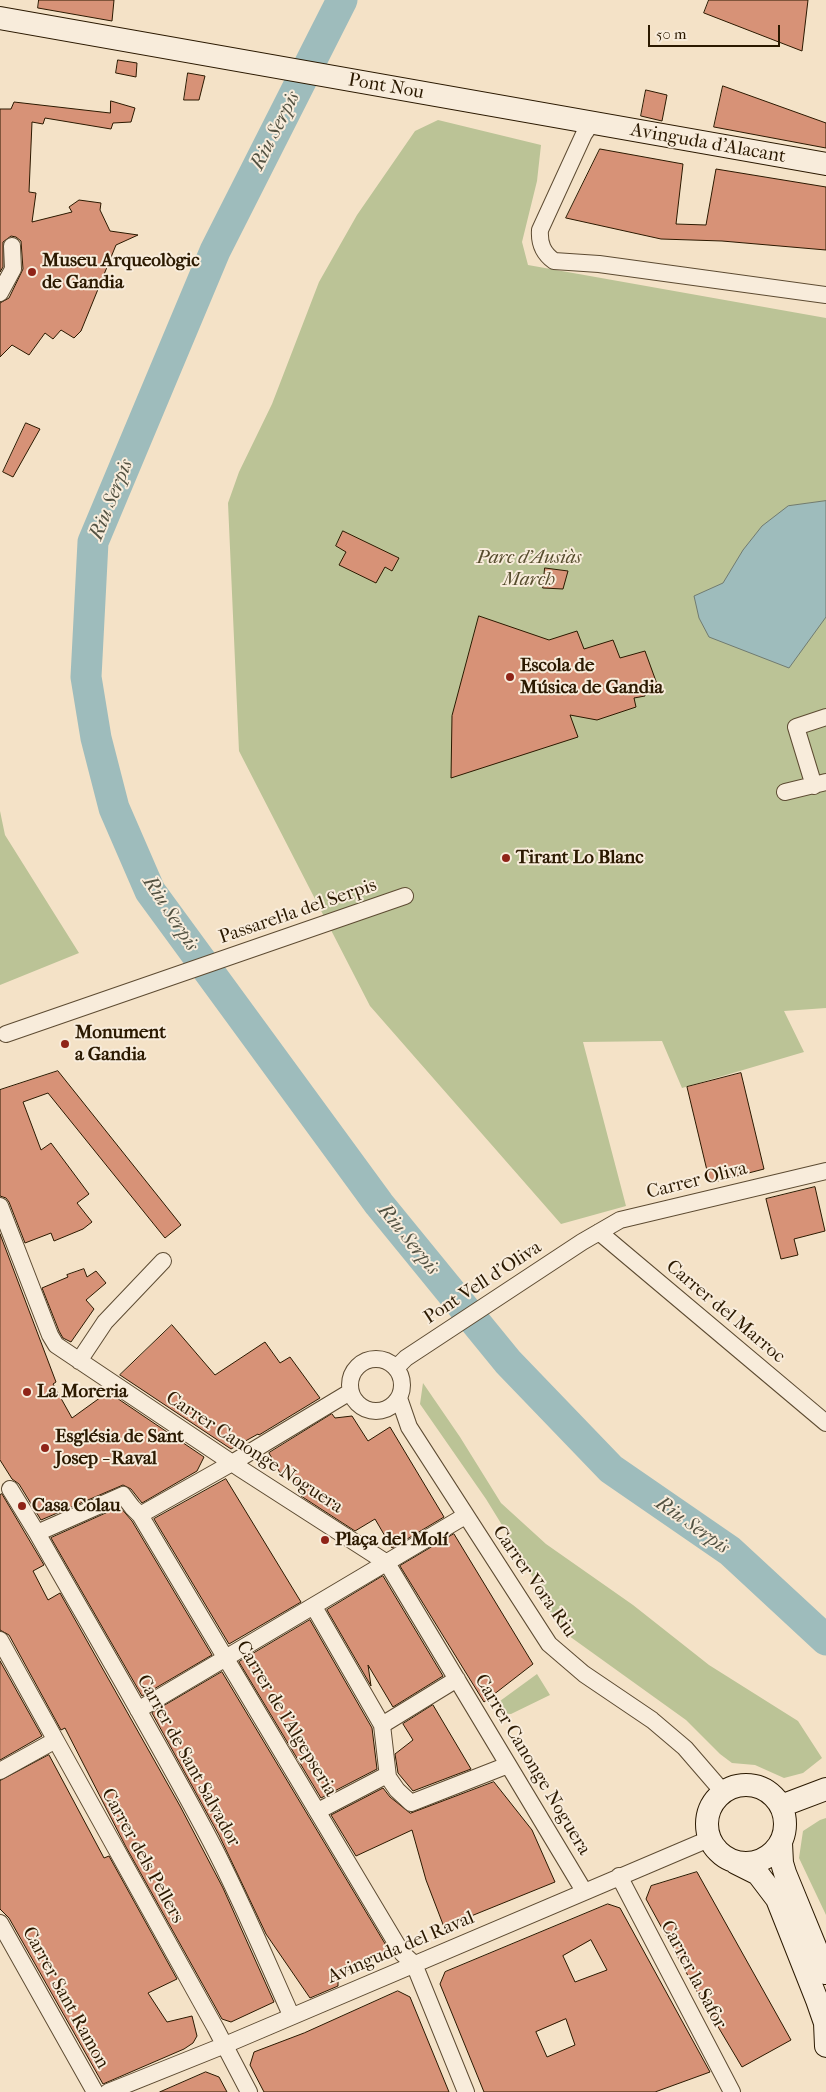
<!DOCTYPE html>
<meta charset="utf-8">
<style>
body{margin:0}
#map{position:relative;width:826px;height:2092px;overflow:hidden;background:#f4e2c7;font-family:"IM FELL French Canon",serif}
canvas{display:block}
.scale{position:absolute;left:648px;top:25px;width:132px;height:22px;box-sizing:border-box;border:2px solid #2b1900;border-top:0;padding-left:6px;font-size:15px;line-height:18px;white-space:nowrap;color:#2b1900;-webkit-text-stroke:4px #f8ecdb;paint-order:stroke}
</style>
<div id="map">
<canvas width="826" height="2092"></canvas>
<div class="scale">50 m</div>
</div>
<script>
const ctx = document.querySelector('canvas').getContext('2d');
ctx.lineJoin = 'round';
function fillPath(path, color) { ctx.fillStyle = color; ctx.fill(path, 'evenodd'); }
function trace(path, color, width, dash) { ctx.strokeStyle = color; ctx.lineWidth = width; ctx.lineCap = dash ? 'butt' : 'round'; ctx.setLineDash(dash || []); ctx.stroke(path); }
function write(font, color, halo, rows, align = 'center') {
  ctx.font = font + ' "IM FELL French Canon",serif'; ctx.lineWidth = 4; ctx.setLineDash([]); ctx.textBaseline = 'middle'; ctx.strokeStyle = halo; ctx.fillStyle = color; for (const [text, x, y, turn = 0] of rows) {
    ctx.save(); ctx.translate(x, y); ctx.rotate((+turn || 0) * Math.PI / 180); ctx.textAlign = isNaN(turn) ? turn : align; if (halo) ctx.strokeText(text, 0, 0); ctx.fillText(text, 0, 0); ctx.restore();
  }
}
fillPath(new Path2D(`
 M 438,120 L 541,145 L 537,181 L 522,242 L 528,265 L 826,318 L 826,1008 L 784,1011 L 804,1052 L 682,1088 L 662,1041 L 583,1042 L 626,1206 L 561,1224 L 370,1006 L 239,751 L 228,503 L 239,472 L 272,404 L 319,282 L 357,215 L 415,131 Z
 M 0,811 L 5,835 L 79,953 L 0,985 Z
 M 423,1383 L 460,1437 L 501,1503 L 546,1544 L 633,1605 L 709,1665 L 798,1721 L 822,1758 L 803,1773 L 784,1778 L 755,1765 L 732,1763 L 720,1754 L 686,1720 L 558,1628 L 526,1564 L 486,1499 L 420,1404 Z
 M 537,1674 L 550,1695 L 511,1714 L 494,1713 L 500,1701 Z
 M 826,1818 L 826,1915 L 799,1858 L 803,1831 L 820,1820 Z`), '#bbc396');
const water = new Path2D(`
 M 826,501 L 826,617 L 789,668 L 709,637 L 699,618 L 694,596 L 723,583 L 743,550 L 762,526 L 788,506 Z`);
fillPath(water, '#9ebcbc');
trace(water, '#707b71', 1);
trace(new Path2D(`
 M 342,0 L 215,251 L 93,542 L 86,677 L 96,738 L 114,808 L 150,891 L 379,1204 L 508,1362 L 611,1469 L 730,1551 L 826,1640`), '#9ebcbc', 31);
const building = new Path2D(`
 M 39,0 L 114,0 L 112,21 L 38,8 Z
 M 709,0 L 808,0 L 802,51 L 704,13 Z
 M 118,60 L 137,63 L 136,77 L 116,73 Z
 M 188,73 L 205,76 L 199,100 L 184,100 Z
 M 723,86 L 826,123 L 826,148 L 714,127 Z
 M 646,90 L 667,95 L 662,121 L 641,116 Z
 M 111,101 L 135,108 L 131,122 L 113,123 L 111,129 L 45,118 L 43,124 L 32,122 L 29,192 L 36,193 L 32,222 L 72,212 L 69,207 L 79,200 L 101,203 L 100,210 L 110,231 L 138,235 L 116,245 L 81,331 L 74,338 L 61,330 L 53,339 L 45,333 L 29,355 L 12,345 L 0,357 L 0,303 L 9,298 L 23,269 L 21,241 L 16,237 L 11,236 L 3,242 L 3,267 L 0,272 L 0,109 L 11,109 L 14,102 L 110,113 Z
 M 600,149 L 683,164 L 676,224 L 706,225 L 716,169 L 826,187 L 826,250 L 722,241 L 661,239 L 566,218 Z
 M 26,423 L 40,429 L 13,477 L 3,472 Z
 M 343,531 L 399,558 L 392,571 L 385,567 L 376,583 L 339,565 L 346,552 L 336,546 Z
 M 545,568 L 568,571 L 563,589 L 543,588 Z
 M 479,616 L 549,640 L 577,631 L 584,649 L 613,640 L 620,658 L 645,651 L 657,684 L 645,690 L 645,696 L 634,698 L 636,707 L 597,720 L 570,715 L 578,737 L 451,778 L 452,716 Z
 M 58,1071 L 181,1225 L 165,1238 L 48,1093 L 23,1102 L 41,1150 L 51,1143 L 89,1194 L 77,1203 L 92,1222 L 83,1229 L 54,1241 L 51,1233 L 25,1243 L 9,1202 L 6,1198 L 0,1196 L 0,1090 Z
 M 741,1073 L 764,1169 L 710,1183 L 687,1087 Z
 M 815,1187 L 825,1231 L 794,1239 L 798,1255 L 781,1259 L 766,1199 Z
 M 0,1234 L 56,1382 L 53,1384 L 72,1418 L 108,1392 L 204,1457 L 197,1471 L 142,1503 L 131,1489 L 123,1485 L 41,1520 L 19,1484 L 12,1479 L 0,1460 Z
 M 84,1269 L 87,1277 L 96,1271 L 106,1283 L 86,1300 L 94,1309 L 71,1342 L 63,1338 L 59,1331 L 42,1288 L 68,1277 L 67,1275 Z
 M 172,1325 L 215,1375 L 265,1342 L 280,1363 L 290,1357 L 320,1398 L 259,1435 L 258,1434 L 231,1449 L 120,1375 Z
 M 332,1414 L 335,1418 L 352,1416 L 368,1441 L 390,1427 L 444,1517 L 392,1548 L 375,1519 L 355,1531 L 301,1496 L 303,1495 L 288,1468 L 280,1473 L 269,1453 Z
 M 226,1479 L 301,1602 L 229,1644 L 154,1519 Z
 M 2,1494 L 44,1565 L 33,1571 L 48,1600 L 60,1593 L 180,1806 L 223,1888 L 274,2002 L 231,2022 L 222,2019 L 126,1847 L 65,1728 L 61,1730 L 9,1635 L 0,1630 L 0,1495 Z
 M 120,1507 L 132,1521 L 212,1655 L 142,1696 L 51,1538 Z
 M 454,1534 L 533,1664 L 484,1702 L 400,1566 Z
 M 383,1576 L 443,1676 L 393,1707 L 368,1665 L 371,1686 L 327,1610 Z
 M 310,1620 L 372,1728 L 377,1769 L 321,1798 L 239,1662 Z
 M 0,1661 L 42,1736 L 0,1760 Z
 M 222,1672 L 387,1947 L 383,1955 L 338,1975 L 338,1986 L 310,1998 L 266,1934 L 219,1835 L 152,1713 Z
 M 433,1705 L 471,1769 L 413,1791 L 398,1773 L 395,1754 L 413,1740 L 403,1724 Z
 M 49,1755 L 104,1858 L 109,1856 L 177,1979 L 148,1993 L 167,2022 L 192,2016 L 197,2036 L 193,2043 L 184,2049 L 103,2084 L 9,1918 L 0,1909 L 0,1781 Z
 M 494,1782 L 532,1830 L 555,1882 L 444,1927 L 426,1880 L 412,1830 L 356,1856 L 331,1815 L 383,1788 L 390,1797 L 410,1813 Z
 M 697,1872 L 791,2040 L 742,2067 L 692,1983 L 646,1899 L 651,1886 Z
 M 608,1904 L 620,1908 L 710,2072 L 655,2092 L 484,2092 L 440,1984 L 445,1972 ZM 591,1940 L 607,1970 L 575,1982 L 563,1956 ZM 566,2019 L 575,2045 L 547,2057 L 536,2032 Z
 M 398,1991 L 410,1997 L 449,2092 L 264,2092 L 250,2065 L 254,2052 L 304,2033 Z
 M 206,2072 L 219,2077 L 227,2092 L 160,2092 Z`);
fillPath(building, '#d79277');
trace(building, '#2b1900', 1);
const street = new Path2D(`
 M 591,124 L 584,134 L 540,230 C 539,244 543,253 554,261 L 599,264 L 826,295
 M 0,293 L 13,269 L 12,246
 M 814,786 L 796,727 L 826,717
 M 785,792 L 826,782
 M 6,1034 L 405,896
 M 0,1206 L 50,1335 L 56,1345 L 241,1469 L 387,1563 L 584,1891
 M 599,1232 L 826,1423
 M350 1385a26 26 0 1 1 52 0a26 26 0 1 1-52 0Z
 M 79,1361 L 105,1322 L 163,1261
 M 396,1368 L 406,1358 L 582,1242 L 620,1220 L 826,1171
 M 399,1398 L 409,1427 L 549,1644 L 584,1674 L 652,1720 L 685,1748 L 723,1792
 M 10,1489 L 37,1533 L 123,1495 L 132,1507 L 140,1515 L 402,1953 L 414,1964 L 466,2092
 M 140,1515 L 232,1463 L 350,1392
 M 37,1533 C 95,1635 155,1736 210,1840 C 240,1897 265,1957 291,2015
 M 314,1607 L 382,1725 L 388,1777
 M 0,1640 L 215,2027 L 249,2092
 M 138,1710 L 465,1516
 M 382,1725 L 457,1679
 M 0,1771 L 54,1741
 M 318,1811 L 383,1777 L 388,1777 L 397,1790 L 411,1803 L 508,1765
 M 619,1876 L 732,2092
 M 0,1923 L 95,2092
 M 108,2092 L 225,2045 L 709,1839`);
const secondary = new Path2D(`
 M 0,18 L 826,164
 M707 1824a39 39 0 1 1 78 0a39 39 0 1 1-78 0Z
 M 781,1806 L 826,1789
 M 781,1843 L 782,1863 L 785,1873 L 826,1973
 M 736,1863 L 758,1874 L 777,1899 L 817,2000 L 825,2023 L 826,2046`);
trace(street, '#5d4b32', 18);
trace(secondary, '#2b1900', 24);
trace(street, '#f8ecdb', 16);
trace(secondary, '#f8ecdb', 22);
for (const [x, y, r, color] of [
 [32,272,5,"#8f2418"],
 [510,677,5,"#8f2418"],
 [506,858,5,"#8f2418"],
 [65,1044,5,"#8f2418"],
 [27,1392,5,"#8f2418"],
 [45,1448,5,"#8f2418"],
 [22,1506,5,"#8f2418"],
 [325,1540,5,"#8f2418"]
]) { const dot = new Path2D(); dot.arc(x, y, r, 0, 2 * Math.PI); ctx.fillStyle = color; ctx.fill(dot); trace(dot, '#f8ecdb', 2); }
write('19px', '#2b1900', '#f8ecdb', [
 ["Pont Nou",386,87,10],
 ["Avinguda d'Alacant",708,144,10],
 ["Passarel·la del Serpis",298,912,-19],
 ["Carrer Oliva",697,1181,-14],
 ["Pont Vell d’Oliva",483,1283,-33],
 ["Carrer del Marroc",725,1312,40],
 ["Carrer Canonge Noguera",254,1453,33],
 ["Carrer Vora Riu",534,1582,55],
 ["Carrer de l'Algepseria",286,1719,59],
 ["Carrer de Sant Salvador",188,1761,61],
 ["Carrer Canonge Noguera",532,1765,59],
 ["Carrer dels Pellers",142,1856,61],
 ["Avinguda del Raval",401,1948,-23],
 ["Carrer la Safor",693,1975,62],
 ["Carrer Sant Ramon",65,1998,61]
]);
write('bold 19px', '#2b1900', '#f8ecdb', [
 ["Museu Arqueològic",42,261],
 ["de Gandia",42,283],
 ["Escola de",520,666],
 ["Música de Gandia",520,688],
 ["Tirant Lo Blanc",516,858],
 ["Monument",75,1033],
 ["a Gandia",75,1055],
 ["La Moreria",37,1392],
 ["Església de Sant",55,1437],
 ["Josep - Raval",55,1459],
 ["Casa Colau",32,1506],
 ["Plaça del Molí",335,1540]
], 'left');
write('italic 19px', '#564c2d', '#f8ecdb', [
 ["Parc d'Ausiàs",529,558],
 ["March",529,580]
]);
write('italic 20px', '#535242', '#f8ecdb', [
 ["Riu Serpis",276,131,-63],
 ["Riu Serpis",112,500,-68],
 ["Riu Serpis",170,914,57],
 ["Riu Serpis",408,1240,51],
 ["Riu Serpis",692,1526,35]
]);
</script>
